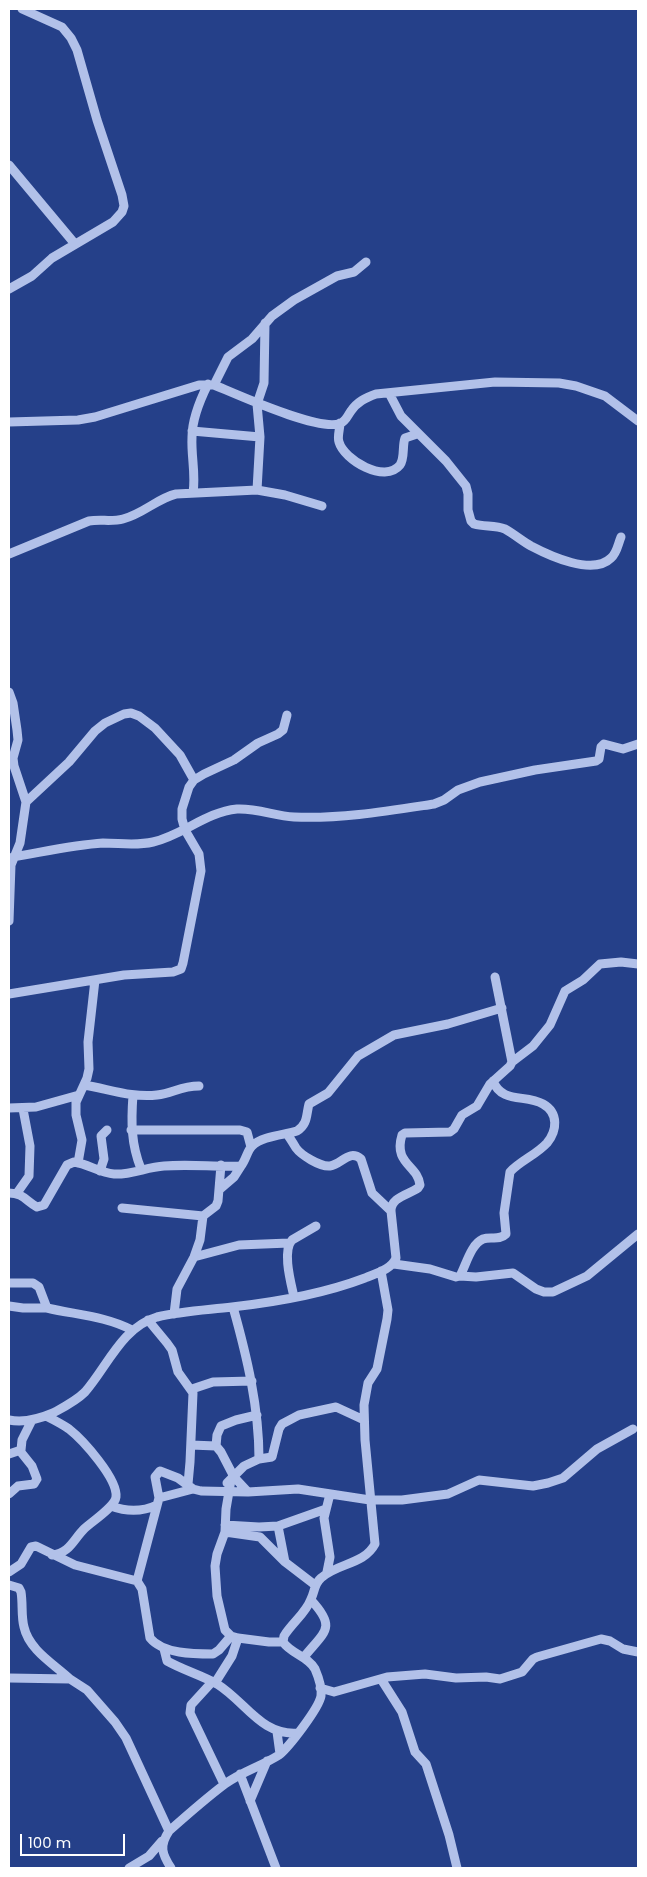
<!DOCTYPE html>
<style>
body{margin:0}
#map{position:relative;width:647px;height:1877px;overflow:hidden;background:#254089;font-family:Poppins,sans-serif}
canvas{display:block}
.frame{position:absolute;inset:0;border:10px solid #fff;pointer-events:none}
.scale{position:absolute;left:20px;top:1834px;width:105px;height:22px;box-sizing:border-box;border:2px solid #fff;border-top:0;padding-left:6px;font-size:15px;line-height:18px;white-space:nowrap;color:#fff;-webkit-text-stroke:4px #254089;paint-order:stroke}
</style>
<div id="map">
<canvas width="647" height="1877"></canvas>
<div class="frame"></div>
<div class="scale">100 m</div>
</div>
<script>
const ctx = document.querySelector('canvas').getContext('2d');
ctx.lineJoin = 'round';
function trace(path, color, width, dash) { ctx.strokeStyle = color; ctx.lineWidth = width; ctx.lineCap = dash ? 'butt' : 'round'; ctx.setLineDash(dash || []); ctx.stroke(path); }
trace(new Path2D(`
 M 9,165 L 75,244
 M 9,289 L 32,276 L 52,258 L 113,222 L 122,212 L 124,206 L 122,195 L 97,120 L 77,50 L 71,38 L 62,27 L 22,9
 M 214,385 L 228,357 L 252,339 L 272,316 L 294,300 L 337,276 L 354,272 L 366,262
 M 389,393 L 401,416 L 446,461 L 466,486 L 468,494 L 468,510 L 471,521 L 474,524 C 484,527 495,525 505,529 C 514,534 522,541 531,546 C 550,556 593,576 611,558 C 617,553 618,544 621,537
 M 9,422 L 78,420 L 95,417 L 199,385 L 214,385 C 236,394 321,433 341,423 C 346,421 348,415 351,411 C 357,402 365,398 376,394 L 495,382 L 559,383 L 576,386 L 605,396 L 638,421
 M 340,423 C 340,429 337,437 339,442 C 344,460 385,484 400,465 C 405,458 402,446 405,438 L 417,434
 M 192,431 L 260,437
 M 257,490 L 260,437 L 257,404 L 264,383 L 265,323
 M 193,493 C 196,474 191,457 192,437 C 192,419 200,400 208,384
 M 9,554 L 89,521 C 100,519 112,522 123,519 C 143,514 158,498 176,494 L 257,490 L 285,495 L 322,506
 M 9,692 L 13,703 L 17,730 L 18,740 L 13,758 L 14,766 L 26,802 L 20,843 L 11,865 L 9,921
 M 26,802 L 69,762 L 95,731 L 105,723 L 124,714 L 131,713 L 139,716 L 155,728 L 180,755 L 194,780
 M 13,857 C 43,852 73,845 103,843 C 120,843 136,846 153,842 C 183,835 206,812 237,809 C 257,808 275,816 294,817 C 341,819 388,811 434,804 L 444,800 L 458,790 L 480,782 L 535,770 L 596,761 L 599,759 L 601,747 L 604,744 L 623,749 L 638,744
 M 9,994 L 124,975 L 173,972 L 181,969 L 183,963 L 201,871 L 199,854 L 185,830 L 182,819 L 182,809 L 189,787 L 194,780 L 204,774 L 234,760 L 258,743 L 278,734 L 283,730 L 287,715
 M 512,1062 L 533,1046 L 550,1025 L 565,991 L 583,980 L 600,964 L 621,962 L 638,964
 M 84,1085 C 109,1089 132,1098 157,1095 C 173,1093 181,1086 199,1086
 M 133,1095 C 131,1122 131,1144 141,1169
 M 9,1108 L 36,1107 L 79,1095
 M 131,1130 L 240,1130 L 247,1132 L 251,1147
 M 287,1134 C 290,1138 293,1143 296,1148 C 301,1155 320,1167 330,1166 C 342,1164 349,1149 361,1159 L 372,1193 L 391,1211
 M 78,1163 L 82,1140 L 76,1115 L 76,1102 L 87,1078 L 89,1069 L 88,1042 L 95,980
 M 100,1171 L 104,1159 L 101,1136 L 107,1130
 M 220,1189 L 234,1177 L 241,1166
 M 9,1193 C 23,1193 26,1201 37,1207 L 44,1205 L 67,1165 L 74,1162 C 88,1164 100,1173 114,1174 C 131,1175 147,1167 164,1166 C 190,1164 215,1167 241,1166 C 246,1160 247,1151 252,1146 C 262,1136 284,1135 297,1131 C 308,1124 306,1115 309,1104 L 328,1093 L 358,1056 L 394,1035 L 448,1024 L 502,1008
 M 17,1193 L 29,1176 L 30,1146 L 23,1109
 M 122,1208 L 203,1216
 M 194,1257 L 239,1245 L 289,1243
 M 394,1264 L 430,1269 L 456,1277 L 460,1276 C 466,1265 471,1244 483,1239 C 491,1236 499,1241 506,1234 L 504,1213 L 510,1172 C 520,1161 536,1155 547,1143 C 557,1131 559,1113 543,1104 C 526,1094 502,1104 493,1081
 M 460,1276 L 476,1277 L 513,1273 L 536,1289 L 544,1292 L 553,1292 L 587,1276 L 638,1234
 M 9,1283 L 33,1283 L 39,1287 L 47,1308 C 77,1315 105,1316 132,1330
 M 294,1297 C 291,1283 282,1251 292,1240 L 316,1226
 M 9,1306 L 23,1308 L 47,1308
 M 233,1307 C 247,1357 259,1407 259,1459
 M 174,1314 L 177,1289 L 194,1257 L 200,1240 L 203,1216 L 216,1206 L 218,1201 L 221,1165
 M 148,1320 L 167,1343 L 172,1350 L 178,1372 L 193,1393 L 190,1462 L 188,1484
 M 192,1389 L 213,1382 L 252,1381
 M 46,1416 C 54,1420 62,1424 69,1429 C 83,1440 118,1479 116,1497 C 115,1507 91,1522 84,1529 C 73,1540 70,1553 52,1555
 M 9,1420 C 24,1423 39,1419 53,1413 C 64,1407 76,1401 85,1392 C 107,1367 122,1327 157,1317 C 182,1311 207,1310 232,1307 C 277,1302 323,1294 365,1278 C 376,1273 391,1270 396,1258 L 391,1211 C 391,1197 408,1195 418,1188 L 420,1185 C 418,1165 393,1164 402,1135 L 405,1133 L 450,1132 L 454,1129 L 462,1115 L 477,1106 L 490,1084 L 510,1066 L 512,1062 L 495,977
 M 191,1445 L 216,1446 L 221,1452 L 234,1477 L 248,1492
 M 216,1446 L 217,1435 L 221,1426 L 236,1420 L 257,1415
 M 9,1454 L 21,1450 L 22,1440 L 32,1420
 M 231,1480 L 226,1509 L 225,1532 L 217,1554 L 215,1566 L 217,1596 L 225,1630 L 231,1636 L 238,1638 L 269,1642 L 283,1642
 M 227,1483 L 244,1466 L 259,1459 L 272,1457 L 279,1429 L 282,1424 L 299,1415 L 336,1407 L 364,1420
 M 9,1494 L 18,1486 L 34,1484 L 37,1479 L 32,1466 L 20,1451
 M 159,1498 L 193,1489
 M 111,1506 C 127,1512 142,1512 157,1505
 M 225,1525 L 259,1527 L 278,1526 L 326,1509
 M 278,1526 L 285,1562
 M 225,1532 L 260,1537 L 285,1562 L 315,1585
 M 9,1572 L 21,1564 L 31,1547 L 36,1546 L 75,1565 L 137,1581 L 142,1589 L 150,1638 C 163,1654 194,1654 213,1654 L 219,1650 L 231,1636
 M 327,1572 L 330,1557 L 324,1518 L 330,1494
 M 137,1581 L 159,1498 L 155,1477 L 160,1471 L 178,1478 L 193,1489 L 201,1491 L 248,1492 L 298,1489 L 370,1500 L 402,1500 L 448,1494 L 479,1480 L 533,1486 L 548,1483 L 563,1478 L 597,1449 L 633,1429
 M 9,1585 L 19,1588 L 21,1592 C 23,1604 21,1616 24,1627 C 29,1650 54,1664 70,1679
 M 164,1649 L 167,1661 C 183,1670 201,1675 217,1684 C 246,1702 261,1736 298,1733
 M 304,1657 C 325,1631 337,1628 311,1600
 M 9,1678 L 70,1679 L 87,1690 L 115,1722 L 126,1738 L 169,1831
 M 381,1679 L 402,1712 L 415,1752 L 426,1764 L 449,1835 L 457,1868
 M 212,1682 L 191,1705 L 190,1713 L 224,1784
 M 215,1683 L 232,1656 L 238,1638
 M 320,1688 L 334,1692 L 387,1677 L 425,1674 L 456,1678 L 486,1677 L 500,1679 L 522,1672 L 533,1659 L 537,1657 L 601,1639 L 610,1641 L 623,1649 L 638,1652
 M 277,1732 L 280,1754
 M 240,1774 L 276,1868
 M 250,1801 L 267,1761
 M 129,1868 L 149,1856 L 162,1841
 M 171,1868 C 162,1854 159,1846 169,1831 C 187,1815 205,1799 225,1784 C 241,1772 262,1766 279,1755 C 289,1747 319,1708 321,1696 C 322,1688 318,1676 315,1669 C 308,1656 291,1654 283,1642 L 284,1636 C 292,1623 306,1613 311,1599 C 315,1591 314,1584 321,1578 C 337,1563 364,1565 375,1544 L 365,1440 L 364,1405 L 368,1383 L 377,1369 L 387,1319 L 388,1310 L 381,1271`), '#b2c1e9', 9);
</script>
